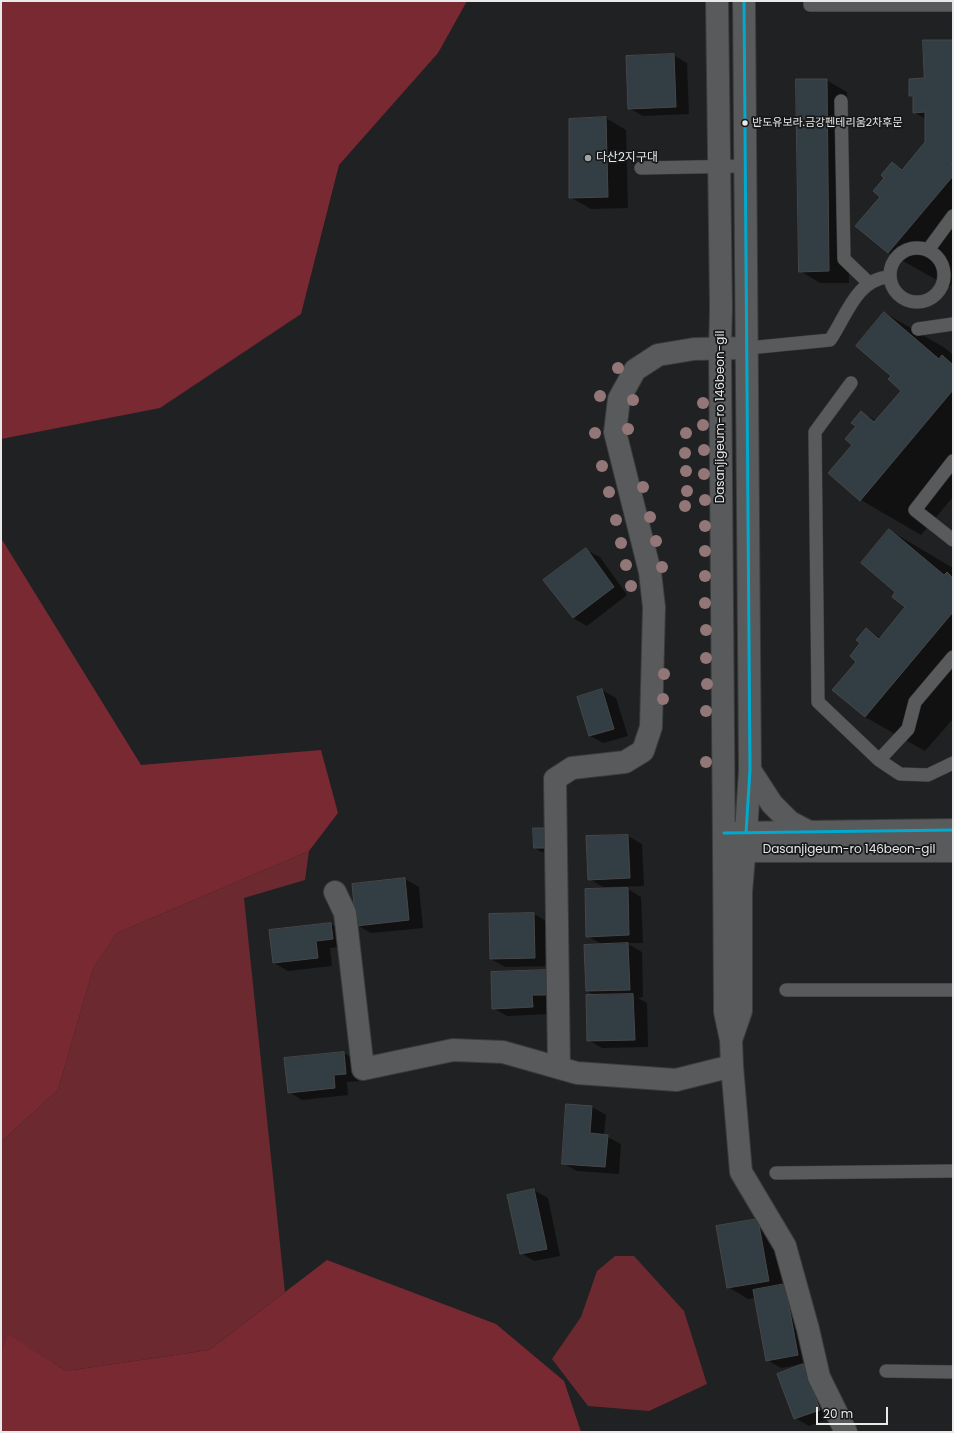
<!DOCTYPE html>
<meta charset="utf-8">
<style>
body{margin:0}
#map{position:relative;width:954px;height:1433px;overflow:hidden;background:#202122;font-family:Poppins,sans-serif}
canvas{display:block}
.frame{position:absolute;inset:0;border:2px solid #e8eaea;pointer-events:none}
.scale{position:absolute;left:816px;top:1407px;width:72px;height:18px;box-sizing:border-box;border:2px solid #e8eaea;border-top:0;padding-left:5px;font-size:12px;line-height:14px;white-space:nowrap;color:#e8eaea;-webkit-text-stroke:3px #161819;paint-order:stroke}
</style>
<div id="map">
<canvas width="954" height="1433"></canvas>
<div class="frame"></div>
<div class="scale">20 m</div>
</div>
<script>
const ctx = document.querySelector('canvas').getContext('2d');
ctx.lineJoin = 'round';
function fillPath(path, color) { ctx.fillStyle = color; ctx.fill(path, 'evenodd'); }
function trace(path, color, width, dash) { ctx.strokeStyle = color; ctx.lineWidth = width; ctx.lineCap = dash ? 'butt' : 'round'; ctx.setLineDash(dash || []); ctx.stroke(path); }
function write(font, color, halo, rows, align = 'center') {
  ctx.font = font + ' Poppins,"Noto Sans KR",sans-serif'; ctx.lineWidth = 3.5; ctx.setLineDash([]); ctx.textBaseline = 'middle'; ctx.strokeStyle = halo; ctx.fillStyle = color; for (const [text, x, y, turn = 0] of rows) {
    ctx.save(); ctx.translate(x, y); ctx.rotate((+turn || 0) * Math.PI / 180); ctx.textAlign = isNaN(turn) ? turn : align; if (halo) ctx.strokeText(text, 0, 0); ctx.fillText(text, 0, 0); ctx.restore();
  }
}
fillPath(new Path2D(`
 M 309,851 L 305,880 L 244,898 L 285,1292 L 209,1350 L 66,1371 L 8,1335 L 1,1352 L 1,1142 L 58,1090 L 93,969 L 117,933 Z
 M 615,1256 L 634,1256 L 684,1311 L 707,1384 L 649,1411 L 588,1406 L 552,1359 L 581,1317 L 597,1271 Z`), '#6c2930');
fillPath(new Path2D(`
 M 1,1 L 467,1 L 438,53 L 339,165 L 301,314 L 160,408 L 1,439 Z
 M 1,538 L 141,765 L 321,750 L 338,813 L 309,851 L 117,933 L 93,969 L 58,1090 L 1,1142 Z
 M 327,1260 L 496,1324 L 564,1381 L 581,1432 L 1,1432 L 1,1352 L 8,1334 L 66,1371 L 209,1350 Z`), '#782932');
fillPath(new Path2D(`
 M 953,41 L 953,283 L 949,287 L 889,253 L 857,226 L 881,196 L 885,178 L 892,163 L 903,169 L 926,142 L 926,119 L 914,112 L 914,98 L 910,96 L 925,79 Z
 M 673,55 L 687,63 L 689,114 L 643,116 L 629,108 Z
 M 826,80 L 847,92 L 849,283 L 820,283 L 800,271 Z
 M 606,118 L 626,130 L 628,208 L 591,209 L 570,197 Z
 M 885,313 L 945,348 L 953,355 L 953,497 L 921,535 L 861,500 L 853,444 L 861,412 L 876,421 L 902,390 L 893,376 Z
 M 889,530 L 953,568 L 953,719 L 925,751 L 865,717 L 858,662 L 866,629 L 881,638 L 907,607 L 897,592 Z
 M 586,550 L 600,557 L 627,595 L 587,626 L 573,618 Z
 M 602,690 L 616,698 L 628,736 L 603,743 L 590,736 L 578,697 Z
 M 534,829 L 554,851 L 541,852 L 535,848 Z
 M 628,836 L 642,844 L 644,886 L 603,887 L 589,879 L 587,837 Z
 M 405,879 L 419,887 L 423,928 L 371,933 L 357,925 Z
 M 628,889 L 641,897 L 643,943 L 626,943 L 642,952 L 643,997 L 638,998 L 647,1003 L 648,1047 L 602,1048 L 588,1040 L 596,996 L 587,991 L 603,945 L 587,936 Z
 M 534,914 L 548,922 L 549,966 L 505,967 L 491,959 L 490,915 Z
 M 331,924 L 345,932 L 346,946 L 330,948 L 332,966 L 288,971 L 274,963 Z
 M 548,971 L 562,1002 L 546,1003 L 547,1014 L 507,1016 L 493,1008 Z
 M 344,1053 L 358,1061 L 360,1081 L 347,1082 L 348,1095 L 302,1100 L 289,1092 Z
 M 567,1105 L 592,1107 L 606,1115 L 604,1135 L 621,1144 L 619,1174 L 577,1171 L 563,1163 Z
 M 534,1190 L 548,1198 L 560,1256 L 534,1261 L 521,1253 Z
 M 758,1220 L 779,1232 L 812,1362 L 781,1368 L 767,1360 L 755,1298 L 748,1299 L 728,1287 Z
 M 803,1365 L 817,1373 L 833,1417 L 809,1426 L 795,1418 Z`), '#0007');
const building = new Path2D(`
 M 923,40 L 953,40 L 953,162 L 951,165 L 953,167 L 953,176 L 888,253 L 855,226 L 880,197 L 873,191 L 884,178 L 881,175 L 892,162 L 902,170 L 925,142 L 925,112 L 913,113 L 913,96 L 909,96 L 909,79 L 924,78 Z
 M 674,54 L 676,107 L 628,109 L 626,56 Z
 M 796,79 L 827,79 L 829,271 L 799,272 Z
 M 606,117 L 608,197 L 569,198 L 569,119 Z
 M 884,312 L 939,359 L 942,355 L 953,365 L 953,390 L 860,501 L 828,473 L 852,445 L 845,439 L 856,426 L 851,423 L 861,411 L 874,422 L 901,391 L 888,379 L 891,376 L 856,346 Z
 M 889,529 L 944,575 L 947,572 L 953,578 L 953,612 L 865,717 L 832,690 L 856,662 L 850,656 L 860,643 L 856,640 L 866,628 L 879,639 L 905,607 L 892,597 L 895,592 L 861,563 Z
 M 586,548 L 614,587 L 573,618 L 543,580 Z
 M 602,689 L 614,729 L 589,736 L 577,697 Z
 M 533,828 L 547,828 L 548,848 L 534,848 Z
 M 628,835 L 630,878 L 588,880 L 586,836 Z
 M 405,878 L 409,920 L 356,926 L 352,884 Z
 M 628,888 L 629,935 L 586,937 L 585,889 Z
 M 534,913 L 535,958 L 490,959 L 489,914 Z
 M 331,923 L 333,939 L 316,941 L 318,958 L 273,963 L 269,930 Z
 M 628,943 L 630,990 L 586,991 L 584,945 Z
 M 548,970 L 549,995 L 532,995 L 533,1007 L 492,1009 L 491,972 Z
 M 633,994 L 635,1040 L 587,1041 L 586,995 Z
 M 344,1052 L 346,1074 L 334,1075 L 335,1088 L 288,1093 L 284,1058 Z
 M 566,1104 L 592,1106 L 590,1133 L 608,1135 L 605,1167 L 562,1164 Z
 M 534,1189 L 547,1249 L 520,1254 L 507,1195 Z
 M 758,1219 L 769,1281 L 727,1288 L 716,1226 Z
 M 785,1284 L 798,1355 L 766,1361 L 753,1290 Z
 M 803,1364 L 820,1410 L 794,1419 L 777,1374 Z`);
fillPath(building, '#333e44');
trace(building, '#464748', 1);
const service = new Path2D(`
 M 810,1 L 810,5 L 953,5
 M 841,101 L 844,259 L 869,283
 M 641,168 L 746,166
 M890 275a27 27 0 1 1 54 0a27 27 0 1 1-54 0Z
 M 928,250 L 953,216
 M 918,329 L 953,324
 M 748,348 L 830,340 C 846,317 856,279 889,277
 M 851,383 L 815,432 L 818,702 L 879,760 L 900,774 L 928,775 L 953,763
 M 953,461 L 915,510 L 953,540
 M 879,760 L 908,729 L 915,702 L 953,657
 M 786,990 L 953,990
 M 776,1173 L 953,1171
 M 886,1371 L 953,1372`);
const minor = new Path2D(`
 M 335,892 L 345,913 L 363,1069 L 453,1050 L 503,1052 L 577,1073 L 676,1080 L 732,1066 L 731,1040 L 725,1012 L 724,851
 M 731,1040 L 741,1011 L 741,892 L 746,833
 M 732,1066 L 741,1172 L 785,1246 L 808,1329 L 819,1377 L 846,1432
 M 559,1068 L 555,779 L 572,768 L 625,762 L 643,751 L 651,727 L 654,607 L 650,572 L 615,432 L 619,399 L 635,370 L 658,355 L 694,349 L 748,348`);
const tertiary = new Path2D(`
 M 717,1 L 721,309 L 720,349 L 724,851 L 953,851
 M 744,1 L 750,770 L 746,833
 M 750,770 L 772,804 L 790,822 L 811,833
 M 732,833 L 953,830`);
trace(service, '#3a3b3b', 14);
trace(minor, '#3a3b3b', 24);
trace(tertiary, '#3a3b3b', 24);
trace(service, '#595a5b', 13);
trace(minor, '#595a5b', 22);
trace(tertiary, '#595a5b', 22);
trace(new Path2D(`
 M 744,1 L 750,770 L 746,833
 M 724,833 L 953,830`), '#00a9ce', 3);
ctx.fillStyle = '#937677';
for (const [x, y] of [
 [618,368],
 [600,396],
 [633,400],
 [703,403],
 [703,425],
 [628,429],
 [595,433],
 [686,433],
 [704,450],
 [685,453],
 [602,466],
 [686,471],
 [704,474],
 [643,487],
 [687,491],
 [609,492],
 [705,500],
 [685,506],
 [650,517],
 [616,520],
 [705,526],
 [656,541],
 [621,543],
 [705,551],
 [626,565],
 [662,567],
 [705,576],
 [631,586],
 [705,603],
 [706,630],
 [706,658],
 [664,674],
 [707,684],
 [663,699],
 [706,711],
 [706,762]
]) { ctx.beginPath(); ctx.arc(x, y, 6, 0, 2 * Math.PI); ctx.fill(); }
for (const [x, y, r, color] of [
 [745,123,3.5,"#e8eaea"],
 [588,158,4,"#a2a4a4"]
]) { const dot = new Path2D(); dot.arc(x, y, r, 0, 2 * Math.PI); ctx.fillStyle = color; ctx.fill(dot); trace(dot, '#161819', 1.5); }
write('11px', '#e8eaea', '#161819', [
 ["반도유보라.금강펜테리움2차후문",752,123]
], 'left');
write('12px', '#e8eaea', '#161819', [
 ["다산2지구대",596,158]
], 'left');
write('12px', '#e8eaea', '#161819', [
 ["Dasanjigeum-ro 146beon-gil",721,417,-90],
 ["Dasanjigeum-ro 146beon-gil",849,850]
]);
</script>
